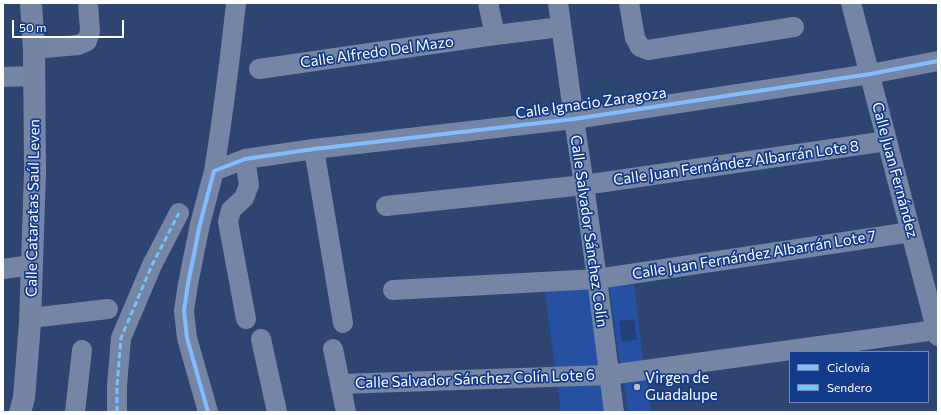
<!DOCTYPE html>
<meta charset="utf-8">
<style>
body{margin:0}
#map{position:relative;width:941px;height:415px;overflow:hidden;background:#2e4471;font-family:Commissioner,sans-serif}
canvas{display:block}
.frame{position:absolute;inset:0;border:4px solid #fff;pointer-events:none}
.legend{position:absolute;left:789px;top:351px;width:140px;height:52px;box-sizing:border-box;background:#133b8c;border:1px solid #7189ba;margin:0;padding:5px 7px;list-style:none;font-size:12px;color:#fff}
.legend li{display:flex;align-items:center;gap:8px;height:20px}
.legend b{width:20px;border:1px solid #7189ba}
.scale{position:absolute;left:12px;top:20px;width:112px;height:18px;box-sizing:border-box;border:2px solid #fff;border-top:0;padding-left:5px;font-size:12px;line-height:14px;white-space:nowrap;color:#fff;-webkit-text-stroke:3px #133b8c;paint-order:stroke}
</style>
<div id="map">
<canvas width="941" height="415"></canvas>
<div class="frame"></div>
<ul class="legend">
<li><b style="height:5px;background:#80bcff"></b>Ciclovía</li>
<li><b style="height:5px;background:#73c3fd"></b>Sendero</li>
</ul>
<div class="scale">50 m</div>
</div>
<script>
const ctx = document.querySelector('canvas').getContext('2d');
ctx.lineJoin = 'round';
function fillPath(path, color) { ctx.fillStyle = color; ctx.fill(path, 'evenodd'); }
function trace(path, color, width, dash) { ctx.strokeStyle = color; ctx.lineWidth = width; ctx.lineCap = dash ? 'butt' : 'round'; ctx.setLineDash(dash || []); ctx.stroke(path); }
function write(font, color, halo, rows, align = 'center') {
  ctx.font = font + ' Commissioner,sans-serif'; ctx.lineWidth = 3.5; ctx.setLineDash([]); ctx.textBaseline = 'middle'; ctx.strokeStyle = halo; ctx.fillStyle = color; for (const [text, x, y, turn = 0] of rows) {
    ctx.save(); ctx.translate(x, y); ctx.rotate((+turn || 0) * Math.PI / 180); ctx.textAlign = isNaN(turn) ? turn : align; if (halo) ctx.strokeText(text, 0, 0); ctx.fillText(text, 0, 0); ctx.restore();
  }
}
fillPath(new Path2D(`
 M 634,282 L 644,368 L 621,371 L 609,285 Z
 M 590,289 L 606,412 L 561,412 L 545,291 Z
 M 647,379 L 651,412 L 628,412 L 624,383 Z`), '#2651a3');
fillPath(new Path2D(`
 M 634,319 L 637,340 L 622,342 L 619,321 Z`), '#23407b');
trace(new Path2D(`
 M 488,3 L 495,35
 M 558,3 L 574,119 L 584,185 L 597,279 L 614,412
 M 629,3 L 635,38 L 640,47 L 648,50 L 794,27
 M 851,3 L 938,336
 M 34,49 L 78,45 L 87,41 L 90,31 L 88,3
 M 259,69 L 495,35 L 561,27
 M 3,77 L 35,76
 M 314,149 L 343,323
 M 245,159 L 249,185 L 244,198 L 231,210 L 228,222 L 246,319
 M 214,171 C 223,115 230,59 236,3
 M 386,206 L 584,185 L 887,141
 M 3,269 L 32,265
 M 393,290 L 597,279 L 911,232
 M 31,318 L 108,309
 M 261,339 L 277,412
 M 333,349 L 346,412
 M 340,384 L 609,375 L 936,330
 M 75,412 L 82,350
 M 117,412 L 117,385 L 121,338 L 152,265 L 179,213
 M 208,412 L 187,338 L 184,311 L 188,284 L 200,224 L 214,171 L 245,159 L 314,149 L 574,119 L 870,74 L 938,61`), '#7585a4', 20);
trace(new Path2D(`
 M 20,412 L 24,398 L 30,323 L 35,173 L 34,49 L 31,3`), '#7584a3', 22);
trace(new Path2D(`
 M 117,412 L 117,385 L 121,338 L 152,265 L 179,213`), '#73c3fd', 3, [6, 3]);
trace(new Path2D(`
 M 208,412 L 187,338 L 184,311 L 188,284 L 200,224 L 214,171 L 245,159 L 314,149 L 574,119 L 870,74 L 938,61`), '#80bcff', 4);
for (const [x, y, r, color] of [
 [637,387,4,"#b6becd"]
]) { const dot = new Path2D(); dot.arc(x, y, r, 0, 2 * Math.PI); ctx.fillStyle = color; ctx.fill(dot); trace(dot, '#133b8c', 1.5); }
write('15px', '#fff', '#133b8c', [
 ["Calle Alfredo Del Mazo",377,52,-8],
 ["Calle Ignacio Zaragoza",591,103,-8],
 ["Calle Juan Fernández Albarrán Lote 8",736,163,-8],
 ["Calle Juan Fernández",895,170,75],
 ["Calle Cataratas Saúl Leven",33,208,-89],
 ["Calle Salvador Sánchez Colín",589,231,82],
 ["Calle Juan Fernández Albarrán Lote 7",754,255,-9],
 ["Calle Salvador Sánchez Colín Lote 6",475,379,-2]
]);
write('15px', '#fff', '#133b8c', [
 ["Virgen de",645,378],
 ["Guadalupe",645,395]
], 'left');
</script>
